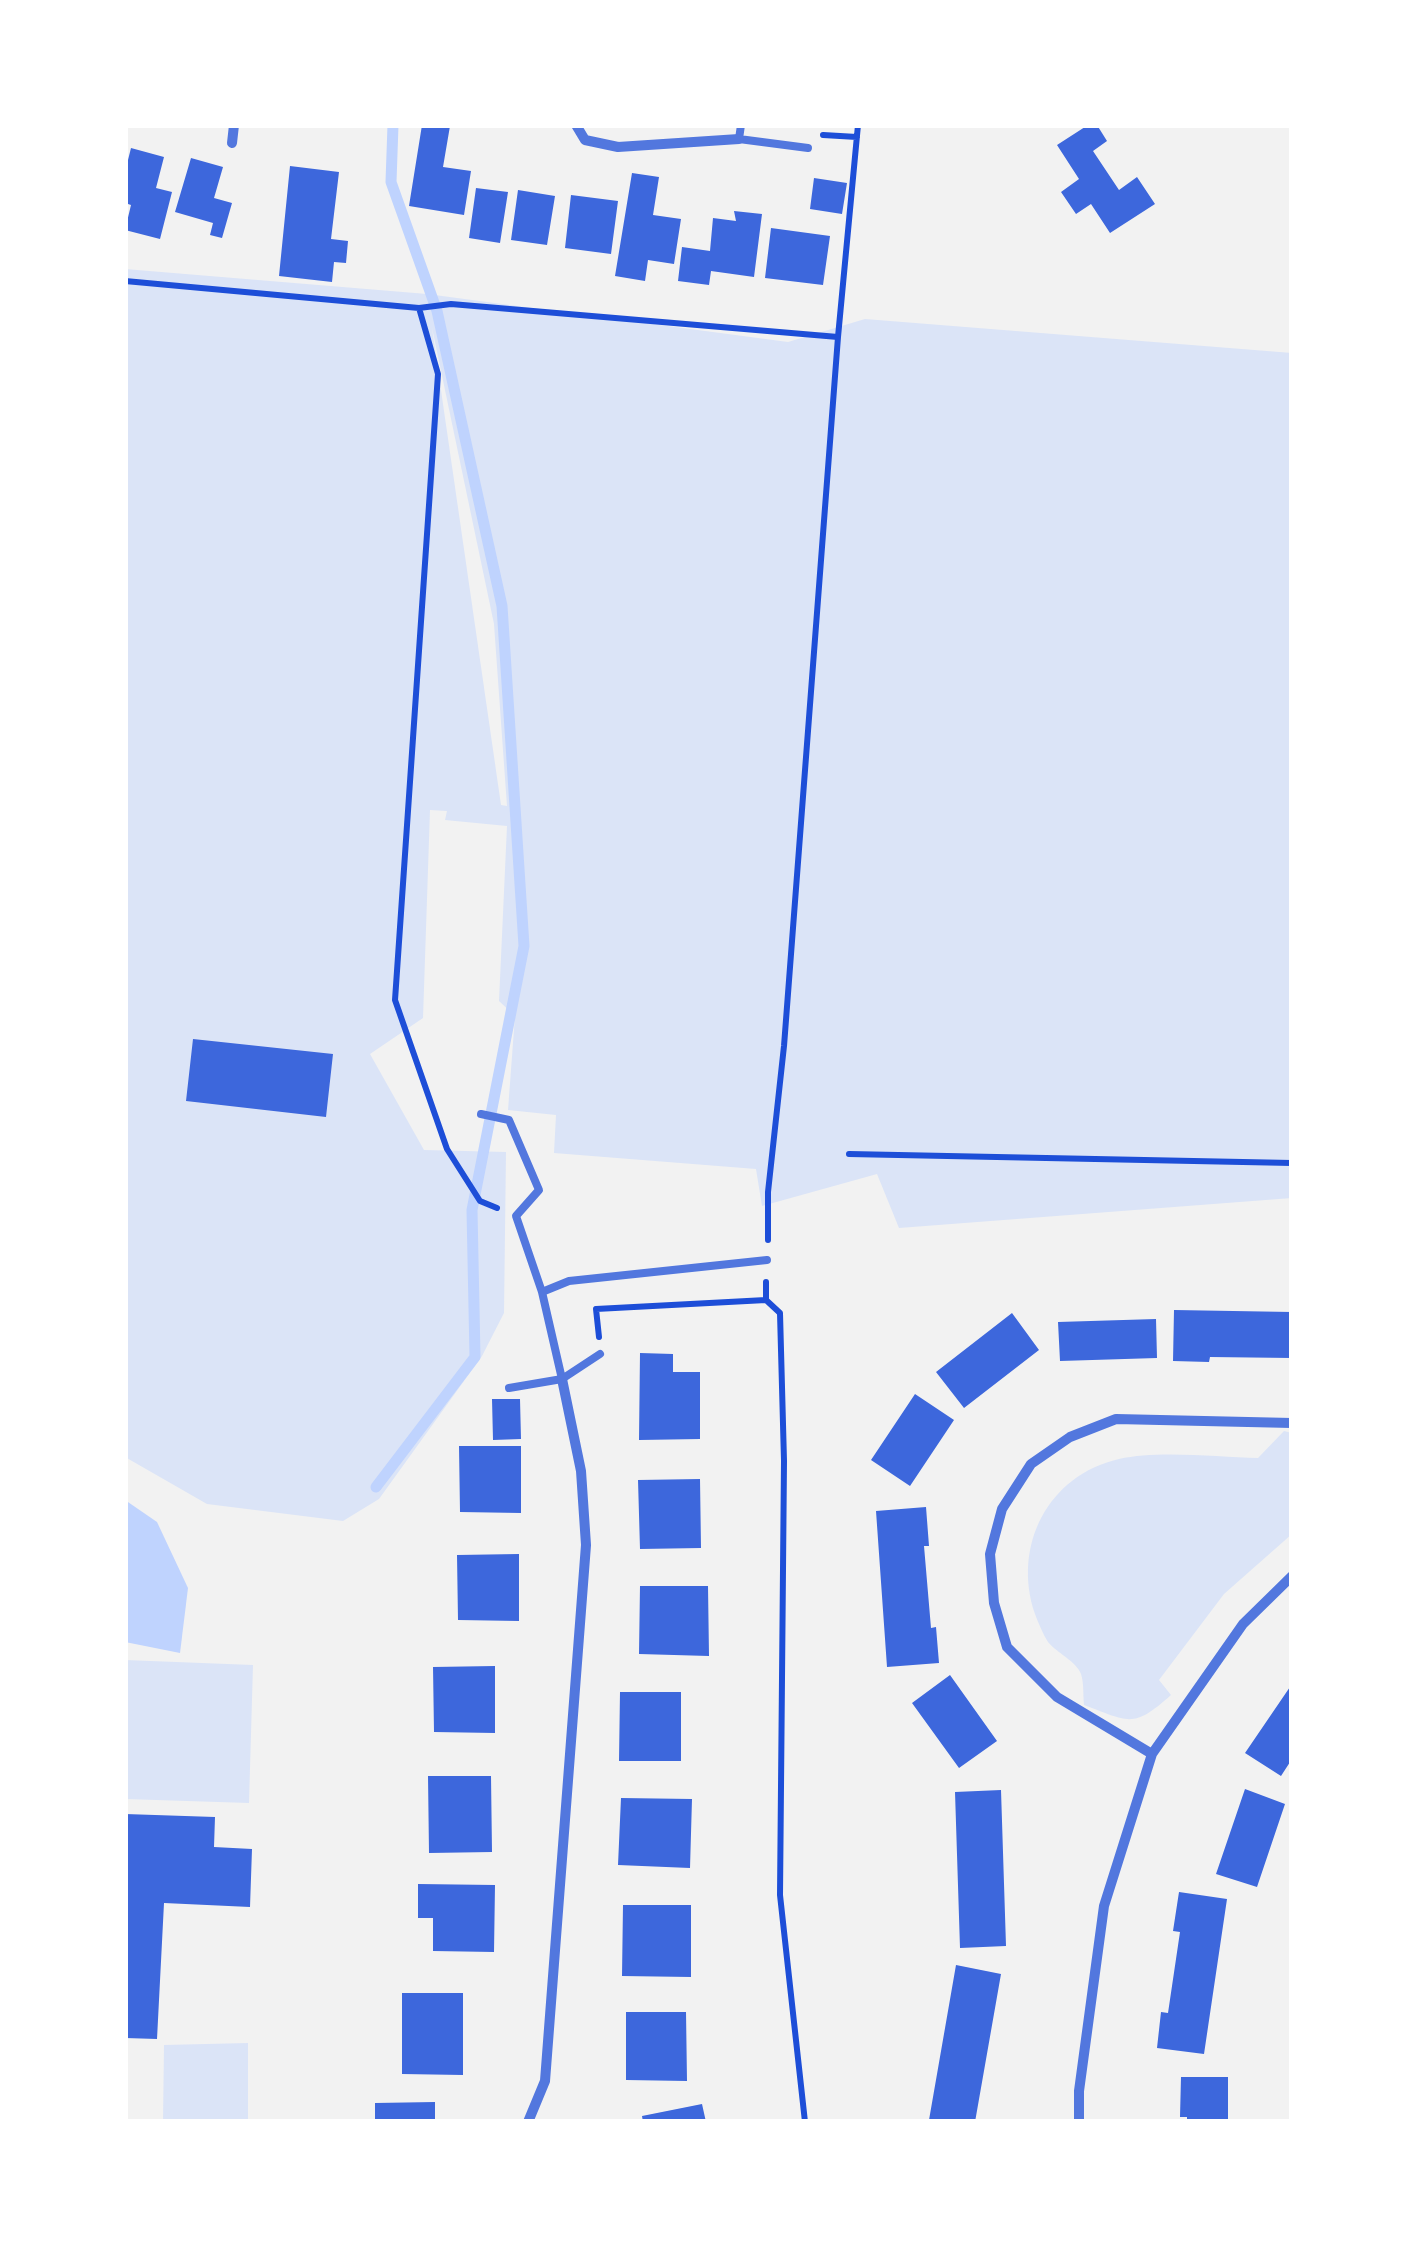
<!DOCTYPE html>
<style>
body{margin:0}
#map{position:relative;width:1417px;height:2247px;overflow:hidden;background:#f2f2f2;font-family:"Noto Sans",sans-serif}
canvas{display:block}
.frame{position:absolute;inset:0;border:128px solid #fff;pointer-events:none}
</style>
<div id="map">
<canvas width="1417" height="2247"></canvas>
<div class="frame"></div>
</div>
<script>
const ctx = document.querySelector('canvas').getContext('2d');
ctx.lineJoin = 'round';
function fillPath(path, color) { ctx.fillStyle = color; ctx.fill(path, 'evenodd'); }
function trace(path, color, width, dash) { ctx.strokeStyle = color; ctx.lineWidth = width; ctx.lineCap = dash ? 'butt' : 'round'; ctx.setLineDash(dash || []); ctx.stroke(path); }
fillPath(new Path2D(`
 M 125,269 L 427,294 L 788,342 L 865,319 L 1292,353 L 1292,1198 L 899,1228 L 877,1174 L 762,1206 L 756,1169 L 554,1153 L 556,1115 L 508,1110 L 515,1016 L 499,1001 L 507,826 L 445,820 L 447,811 L 430,810 L 423,1018 L 370,1054 L 424,1150 L 506,1152 L 504,1313 L 482,1356 L 379,1499 L 343,1521 L 207,1504 L 125,1457 ZM 432,328 L 494,624 L 507,806 L 501,805 Z
 M 1284,1431 L 1292,1433 L 1292,1534 L 1224,1594 L 1159,1680 L 1171,1695 C 1133,1729 1130,1722 1084,1705 C 1083,1695 1084,1683 1081,1674 C 1076,1661 1057,1653 1048,1642 C 1043,1634 1038,1622 1035,1614 C 1012,1546 1048,1475 1119,1459 C 1157,1450 1219,1457 1258,1458 Z
 M 125,1660 L 253,1665 L 249,1803 L 125,1799 Z
 M 248,2043 L 248,2122 L 163,2122 L 164,2045 Z`), '#dbe4f7');
fillPath(new Path2D(`
 M 125,1500 L 157,1522 L 188,1588 L 180,1653 L 125,1642 Z`), '#bfd3fe');
trace(new Path2D(`
 M 376,1487 L 475,1357 L 472,1210 L 524,946 L 502,606 L 437,311 L 391,182 L 393,125`), '#bfd3fe', 11);
fillPath(new Path2D(`
 M 422,125 L 450,126 L 443,167 L 471,171 L 464,215 L 409,206 Z
 M 1088,125 L 1097,125 L 1107,141 L 1093,151 L 1119,190 L 1137,177 L 1155,204 L 1110,233 L 1091,204 L 1076,214 L 1061,192 L 1079,179 L 1057,145 Z
 M 131,148 L 164,157 L 156,188 L 172,192 L 160,239 L 125,230 L 131,205 L 125,203 L 125,172 Z
 M 191,158 L 223,167 L 214,198 L 232,203 L 222,238 L 210,235 L 213,223 L 175,212 Z
 M 290,166 L 339,172 L 331,239 L 348,241 L 346,263 L 334,262 L 332,282 L 279,276 Z
 M 632,173 L 659,177 L 653,215 L 681,219 L 674,264 L 648,260 L 645,281 L 615,276 Z
 M 814,178 L 847,183 L 842,214 L 810,209 Z
 M 476,188 L 508,192 L 500,243 L 469,238 Z
 M 518,190 L 555,196 L 547,245 L 511,240 Z
 M 571,195 L 618,201 L 611,254 L 565,248 Z
 M 734,211 L 762,214 L 754,277 L 711,271 L 709,285 L 678,281 L 682,247 L 710,251 L 713,218 L 736,221 Z
 M 771,228 L 830,236 L 823,285 L 765,278 Z
 M 193,1039 L 333,1054 L 326,1117 L 186,1101 Z
 M 1174,1310 L 1292,1312 L 1292,1358 L 1210,1357 L 1209,1362 L 1173,1361 Z
 M 1012,1313 L 1039,1350 L 964,1408 L 936,1372 Z
 M 1156,1319 L 1157,1358 L 1060,1361 L 1058,1322 Z
 M 640,1353 L 673,1354 L 673,1372 L 700,1372 L 700,1439 L 639,1440 Z
 M 915,1394 L 954,1420 L 910,1486 L 871,1460 Z
 M 492,1399 L 520,1399 L 521,1439 L 493,1440 Z
 M 459,1446 L 521,1446 L 521,1513 L 460,1512 Z
 M 700,1479 L 701,1548 L 640,1549 L 638,1480 Z
 M 926,1507 L 929,1546 L 924,1546 L 931,1628 L 936,1627 L 939,1663 L 887,1667 L 876,1511 Z
 M 519,1554 L 519,1621 L 458,1620 L 457,1555 Z
 M 640,1586 L 708,1586 L 709,1656 L 639,1654 Z
 M 495,1666 L 495,1733 L 434,1732 L 433,1667 Z
 M 950,1675 L 997,1741 L 959,1768 L 912,1703 Z
 M 1292,1684 L 1292,1759 L 1281,1776 L 1245,1753 Z
 M 620,1692 L 681,1692 L 681,1761 L 619,1761 Z
 M 428,1776 L 491,1776 L 492,1852 L 429,1853 Z
 M 1245,1789 L 1285,1804 L 1257,1887 L 1216,1874 Z
 M 1001,1790 L 1006,1946 L 960,1948 L 955,1792 Z
 M 621,1798 L 692,1799 L 690,1868 L 618,1865 Z
 M 125,1814 L 215,1817 L 214,1847 L 252,1849 L 250,1907 L 164,1903 L 157,2039 L 125,2038 Z
 M 418,1884 L 495,1885 L 494,1952 L 433,1951 L 433,1918 L 418,1918 Z
 M 1179,1892 L 1227,1899 L 1204,2054 L 1157,2048 L 1161,2012 L 1168,2013 L 1180,1932 L 1173,1931 Z
 M 623,1905 L 691,1905 L 691,1977 L 622,1976 Z
 M 956,1965 L 1001,1974 L 975,2122 L 929,2120 Z
 M 402,1993 L 463,1993 L 463,2075 L 402,2074 Z
 M 626,2012 L 686,2012 L 687,2081 L 626,2080 Z
 M 1181,2077 L 1228,2077 L 1228,2122 L 1187,2122 L 1187,2117 L 1180,2117 Z
 M 435,2102 L 435,2122 L 375,2122 L 375,2103 Z
 M 702,2104 L 706,2122 L 643,2122 L 642,2116 Z`), '#3d67dc');
trace(new Path2D(`
 M 823,135 L 857,137
 M 125,281 L 419,308 L 451,304 L 838,337
 M 419,308 L 438,374 L 395,1000 L 447,1149 L 480,1201 L 497,1208
 M 849,1154 L 1292,1163
 M 768,1240 L 768,1192 L 784,1046 L 838,337 L 858,125
 M 766,1300 L 766,1282
 M 599,1337 L 596,1309 L 766,1300 L 780,1313 L 784,1461 L 780,1895 L 805,2122`), '#1d4ed8', 6);
trace(new Path2D(`
 M 741,125 L 739,139 L 808,148
 M 481,1114 L 509,1120 L 539,1190 L 516,1216 L 542,1292 L 562,1379
 M 542,1292 L 569,1281 L 767,1260
 M 509,1388 L 562,1379 L 600,1354`), '#5277de', 8);
trace(new Path2D(`
 M 576,125 L 585,140 L 618,147 L 739,139
 M 232,143 L 234,125
 M 1152,1754 L 1057,1697 L 1007,1647 L 994,1603 L 990,1554 L 1002,1509 L 1031,1464 L 1070,1437 L 1116,1419 L 1292,1423
 M 528,2122 L 545,2081 L 586,1545 L 581,1471 L 562,1379
 M 1079,2122 L 1079,2091 L 1104,1906 L 1152,1754 L 1243,1624 L 1292,1576`), '#5277de', 10);
</script>
